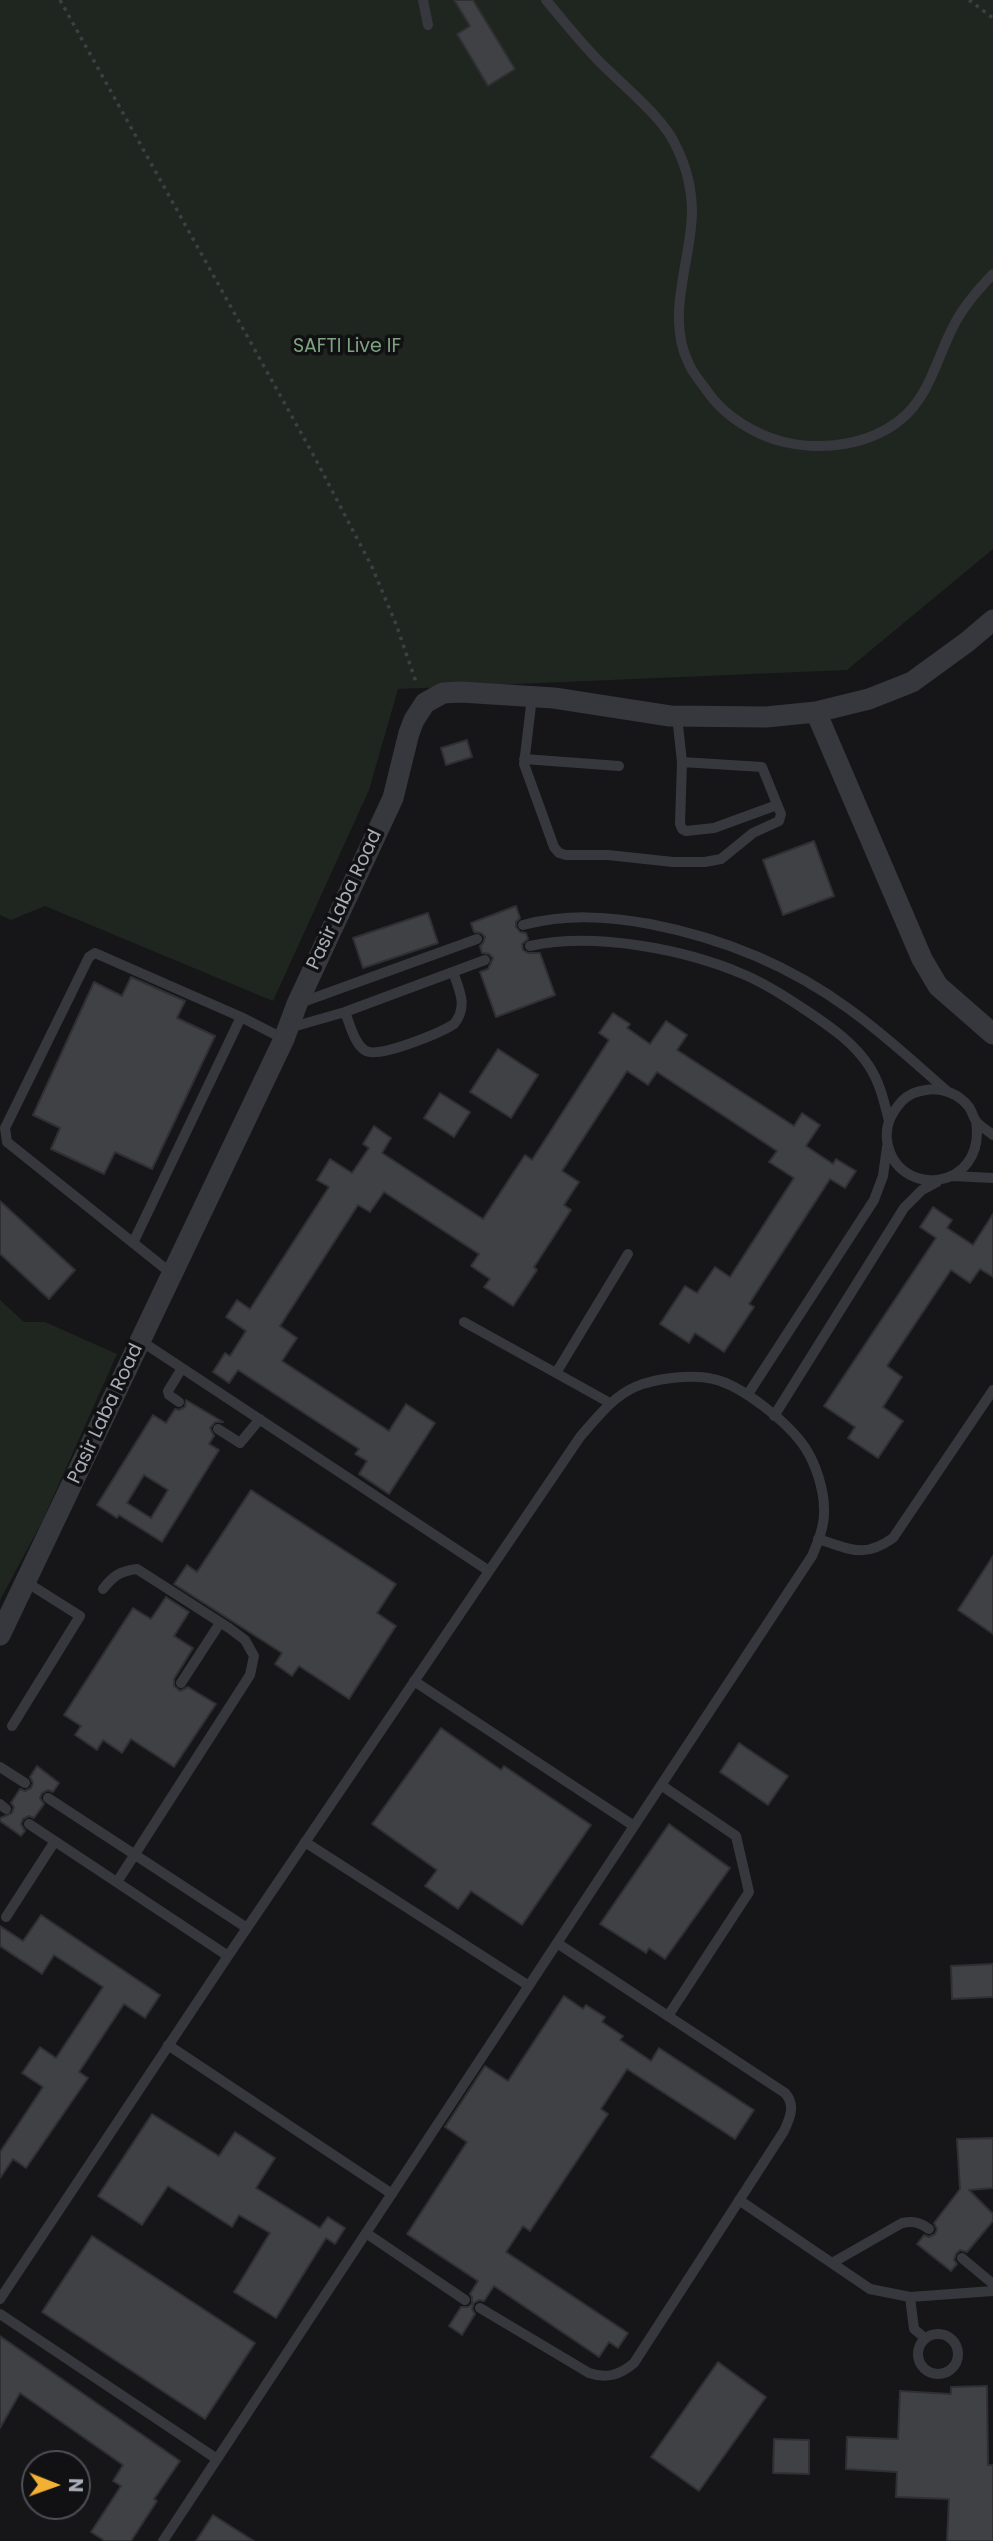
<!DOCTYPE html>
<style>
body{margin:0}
#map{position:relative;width:993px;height:2541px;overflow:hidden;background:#161618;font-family:Poppins,sans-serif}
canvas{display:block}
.north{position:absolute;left:21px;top:2450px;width:70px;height:70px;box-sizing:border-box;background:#111113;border:2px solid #4d4f55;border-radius:50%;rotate:91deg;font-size:19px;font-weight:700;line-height:28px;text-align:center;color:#a8adb8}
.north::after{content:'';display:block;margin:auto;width:24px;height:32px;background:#f2b134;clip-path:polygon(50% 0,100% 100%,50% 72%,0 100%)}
</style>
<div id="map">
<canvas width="993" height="2541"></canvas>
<div class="north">N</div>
</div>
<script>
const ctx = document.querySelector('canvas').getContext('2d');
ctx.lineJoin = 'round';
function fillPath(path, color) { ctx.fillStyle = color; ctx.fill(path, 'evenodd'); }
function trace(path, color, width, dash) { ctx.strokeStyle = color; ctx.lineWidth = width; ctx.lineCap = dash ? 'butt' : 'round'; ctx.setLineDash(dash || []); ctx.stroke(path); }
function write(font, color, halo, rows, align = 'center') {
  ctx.font = font + ' Poppins,sans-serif'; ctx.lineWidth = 7; ctx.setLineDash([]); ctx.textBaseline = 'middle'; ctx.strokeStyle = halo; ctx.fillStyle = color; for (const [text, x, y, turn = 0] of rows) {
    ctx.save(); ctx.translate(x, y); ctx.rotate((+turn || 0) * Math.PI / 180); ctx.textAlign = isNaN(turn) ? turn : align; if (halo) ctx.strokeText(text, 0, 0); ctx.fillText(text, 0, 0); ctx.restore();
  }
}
fillPath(new Path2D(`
 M 0,0 L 993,0 L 993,549 L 847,670 L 398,689 L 369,790 L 273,1001 L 45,906 L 11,920 L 0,915 Z
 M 0,1300 L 24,1322 L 45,1322 L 117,1354 L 42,1522 L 0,1600 Z`), '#1e261f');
const building = new Path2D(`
 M 454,0 L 473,0 L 515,69 L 488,86 L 457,34 L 470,26 Z
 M 467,740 L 472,757 L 446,765 L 441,748 Z
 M 814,841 L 834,896 L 783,915 L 763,860 Z
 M 516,906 L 520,918 L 516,922 L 516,927 L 520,932 L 526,933 L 528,939 L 522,944 L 523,950 L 528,953 L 540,953 L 555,995 L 496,1017 L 480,972 L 488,969 L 493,958 L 489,954 L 482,953 L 480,946 L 483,943 L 485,937 L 481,933 L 474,932 L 471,923 Z
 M 428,913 L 438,943 L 363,968 L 353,938 Z
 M 131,977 L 185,1001 L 177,1018 L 215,1036 L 152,1169 L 115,1152 L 104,1174 L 51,1149 L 60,1128 L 33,1115 L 94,982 L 122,996 Z
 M 613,1013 L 630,1024 L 627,1028 L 650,1044 L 666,1021 L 687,1035 L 677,1050 L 794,1126 L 802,1113 L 820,1125 L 806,1146 L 833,1164 L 836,1159 L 856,1171 L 845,1188 L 830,1179 L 749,1304 L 754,1307 L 724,1352 L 695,1333 L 689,1343 L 660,1324 L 685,1286 L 697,1293 L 715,1267 L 730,1277 L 794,1178 L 769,1162 L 777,1151 L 657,1072 L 648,1085 L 627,1071 L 562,1171 L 579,1182 L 564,1205 L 571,1210 L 534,1267 L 537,1270 L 513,1306 L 484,1287 L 490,1279 L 471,1266 L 479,1254 L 384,1192 L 370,1212 L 358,1205 L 280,1326 L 297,1338 L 282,1361 L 389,1431 L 406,1404 L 435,1423 L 389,1494 L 359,1474 L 367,1461 L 355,1454 L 359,1449 L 238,1370 L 229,1383 L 213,1372 L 225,1353 L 230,1356 L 246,1331 L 226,1317 L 237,1300 L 250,1309 L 329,1187 L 317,1180 L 330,1159 L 352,1173 L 369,1148 L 363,1144 L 374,1126 L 391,1138 L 382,1153 L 483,1219 L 525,1155 L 532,1160 L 609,1040 L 599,1033 Z
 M 498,1049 L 538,1075 L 511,1118 L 470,1092 Z
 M 440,1093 L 470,1112 L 454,1137 L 424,1118 Z
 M 0,1201 L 75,1270 L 49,1299 L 0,1254 Z
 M 933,1207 L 952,1220 L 947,1228 L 973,1245 L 993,1214 L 993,1277 L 980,1269 L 970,1283 L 951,1270 L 887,1366 L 902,1377 L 883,1407 L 903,1421 L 878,1458 L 848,1438 L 855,1427 L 824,1406 L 936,1238 L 920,1227 Z
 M 186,1400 L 223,1422 L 215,1422 L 210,1428 L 214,1436 L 209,1444 L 219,1450 L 162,1542 L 119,1515 L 117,1518 L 97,1505 L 153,1415 L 166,1423 L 175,1409 L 179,1410 L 185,1407 ZM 144,1475 L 168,1490 L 151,1518 L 127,1503 Z
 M 251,1490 L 396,1584 L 377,1613 L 396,1626 L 349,1699 L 299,1666 L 292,1676 L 275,1664 L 282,1653 L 174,1584 L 187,1565 L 197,1572 Z
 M 993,1556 L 993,1634 L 958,1610 Z
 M 166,1597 L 189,1612 L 174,1636 L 193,1648 L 174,1679 L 174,1686 L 180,1691 L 188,1687 L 216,1704 L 174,1767 L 131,1739 L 122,1753 L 103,1740 L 97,1750 L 75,1735 L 81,1726 L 64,1715 L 133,1608 L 151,1619 Z
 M 441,1728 L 501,1770 L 504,1766 L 591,1825 L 522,1925 L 471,1891 L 458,1909 L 425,1886 L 437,1870 L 372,1824 Z
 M 739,1743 L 788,1776 L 768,1805 L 720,1772 Z
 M 37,1766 L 59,1783 L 53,1792 L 48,1790 L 42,1793 L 40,1798 L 44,1804 L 34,1818 L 29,1816 L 23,1819 L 21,1824 L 25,1831 L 21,1836 L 0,1821 L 0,1818 L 12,1813 L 14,1807 L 11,1803 L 20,1789 L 25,1791 L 31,1788 L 33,1783 L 30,1777 Z
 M 669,1824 L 730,1868 L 665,1959 L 649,1948 L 646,1953 L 600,1924 Z
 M 41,1915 L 160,1995 L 145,2018 L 124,2004 L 79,2072 L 88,2078 L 26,2168 L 13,2159 L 0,2178 L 0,2152 L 43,2087 L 22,2073 L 40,2047 L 56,2058 L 103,1987 L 54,1955 L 42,1974 L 0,1946 L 0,1926 L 23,1941 Z
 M 993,1964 L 993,1997 L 952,1999 L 951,1966 Z
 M 564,1996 L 583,2009 L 586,2005 L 605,2017 L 602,2022 L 623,2036 L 620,2040 L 651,2061 L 659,2048 L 754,2110 L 735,2139 L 627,2069 L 601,2109 L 608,2114 L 530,2231 L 523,2226 L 506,2252 L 628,2333 L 618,2348 L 609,2342 L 599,2357 L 494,2286 L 484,2301 L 479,2300 L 474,2303 L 472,2309 L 475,2314 L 462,2335 L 449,2326 L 461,2307 L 468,2307 L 472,2304 L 472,2297 L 470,2294 L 478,2281 L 407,2234 L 467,2142 L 445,2127 L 485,2066 L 508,2081 Z
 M 152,2114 L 219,2156 L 235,2132 L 275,2158 L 256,2188 L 320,2228 L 328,2217 L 345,2228 L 335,2244 L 326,2238 L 276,2318 L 234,2292 L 270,2233 L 239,2215 L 232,2227 L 168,2186 L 142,2225 L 98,2196 Z
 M 993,2138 L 993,2188 L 969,2190 L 993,2214 L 993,2221 L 967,2252 L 960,2250 L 956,2254 L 954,2260 L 957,2264 L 951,2271 L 917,2244 L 924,2235 L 929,2237 L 935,2234 L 937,2229 L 934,2223 L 960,2189 L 957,2139 Z
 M 92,2236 L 255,2343 L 205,2419 L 42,2312 Z
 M 0,2336 L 180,2461 L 154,2499 L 157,2501 L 131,2541 L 105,2541 L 91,2532 L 121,2486 L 113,2481 L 123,2465 L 20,2393 L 0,2428 Z
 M 718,2362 L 766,2397 L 699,2491 L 651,2457 Z
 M 987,2386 L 988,2465 L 993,2465 L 993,2541 L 947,2541 L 949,2499 L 896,2497 L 897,2472 L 846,2469 L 847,2437 L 898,2439 L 900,2391 L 951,2394 L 951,2387 Z
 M 774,2439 L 809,2440 L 809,2474 L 773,2473 Z
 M 213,2515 L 254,2541 L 196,2541 Z`);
fillPath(building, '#404145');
trace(building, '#303034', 2);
trace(new Path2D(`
 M 60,0 L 315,458 L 372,567 L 396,624 L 417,685
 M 969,0 L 993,18`), '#3d3f44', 3.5, [3.5, 5]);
trace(new Path2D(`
 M 423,0 L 428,25
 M 546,0 C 562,19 577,38 594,56 C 617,81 663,116 676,146 C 686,166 692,190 692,213 C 691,262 665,317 689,364 C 693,374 701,382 707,391 C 724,416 755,435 784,442 C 823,451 869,445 900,420 C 929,397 936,361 952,329 C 962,308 977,291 993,274
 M 532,697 L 524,764 L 554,847 L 559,853 L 566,855 L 608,855 L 673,862 L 705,862 L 721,859 L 753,833 L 779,821 L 781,814 L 762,767 L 682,762
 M 677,716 L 682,762 L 680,824 L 682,829 L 686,831 L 714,828 L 777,805
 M 524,759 L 619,766
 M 523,925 C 566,914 606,916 650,924 C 722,938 789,965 849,1009 C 884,1034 915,1063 947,1091
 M 530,946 C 595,932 685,949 745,975 C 768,985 789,999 810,1013 C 832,1028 854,1043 869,1066 C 880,1083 884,1101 889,1121
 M 300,1003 L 477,939
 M 345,1012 C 350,1024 354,1044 366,1051 C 380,1058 440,1033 454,1024 C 468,1007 460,991 453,972
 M 289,1028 L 345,1012 L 485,960
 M 976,1121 C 987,1192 895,1200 887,1140 C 885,1125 892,1112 902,1101 C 908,1095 917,1091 926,1090 C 942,1087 959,1094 969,1107 C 972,1111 973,1117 976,1121 C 980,1126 988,1131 993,1135
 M 952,1176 L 993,1178
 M 133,1243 L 241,1017
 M 172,1274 L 7,1142 L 5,1128 L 89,957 L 95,953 L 241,1017 L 284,1039
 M 464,1322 L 610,1403
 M 141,1341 L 489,1571
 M 556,1373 L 628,1254
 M 748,1394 L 874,1200 L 883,1176 L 887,1147
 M 179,1402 L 169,1395 L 168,1391 L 182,1368
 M 774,1416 L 904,1208 L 922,1190 L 937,1182
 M 218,1429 L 240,1443 L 260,1419
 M 818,1539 C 851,1549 863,1559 893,1538 L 993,1390
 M 103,1589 C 113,1576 120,1571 137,1569 L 229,1628 L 245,1640 L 254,1656 L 250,1675 L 117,1882
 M 414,1681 L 634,1826
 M 181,1683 L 220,1623
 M 12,1726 L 80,1616 L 26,1582
 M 0,1767 L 25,1783
 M 661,1785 L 736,1836 L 749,1892 L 668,2016
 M 48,1798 L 247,1928
 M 0,1804 L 6,1809
 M 29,1824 L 228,1956
 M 305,1842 L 529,1986
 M 6,1917 L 55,1841
 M 168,2045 L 392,2194
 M 739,2200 L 870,2289 L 910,2297 L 993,2291
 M 366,2233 L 465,2300
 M 962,2258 L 993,2284
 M 832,2263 L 902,2223 C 913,2221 920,2222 929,2229
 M 910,2297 L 914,2329 L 925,2338
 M 0,2299 L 228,1956 L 580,1437 C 596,1419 612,1397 635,1387 C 655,1378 692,1374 713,1379 C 742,1385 790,1424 806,1449 C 816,1465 824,1490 824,1509 C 825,1525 818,1542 812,1556 L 163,2541
 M 480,2308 L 589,2373 C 607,2379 620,2375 634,2363 L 784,2131 C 790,2118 796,2105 785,2093 L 557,1943
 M 0,2314 L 217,2459
 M918 2354a20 20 0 1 1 40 0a20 20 0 1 1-40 0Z`), '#37383d', 10);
trace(new Path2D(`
 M 816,712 L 922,959 L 938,986 L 993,1034
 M 0,1635 L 284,1039 L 297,1004 L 393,798 L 409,733 L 414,720 L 425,703 L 443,693 L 461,692 L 554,698 L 670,716 L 766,717 L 816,712 L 869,699 L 912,682 L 967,642 L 993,620`), '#37383d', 21);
write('19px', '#7fa381', '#111113', [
 ["SAFTI Live IF",347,347]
]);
write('19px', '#a8adb8', '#111113', [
 ["Pasir Laba Road",345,900,-65],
 ["Pasir Laba Road",106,1414,-65]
]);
</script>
